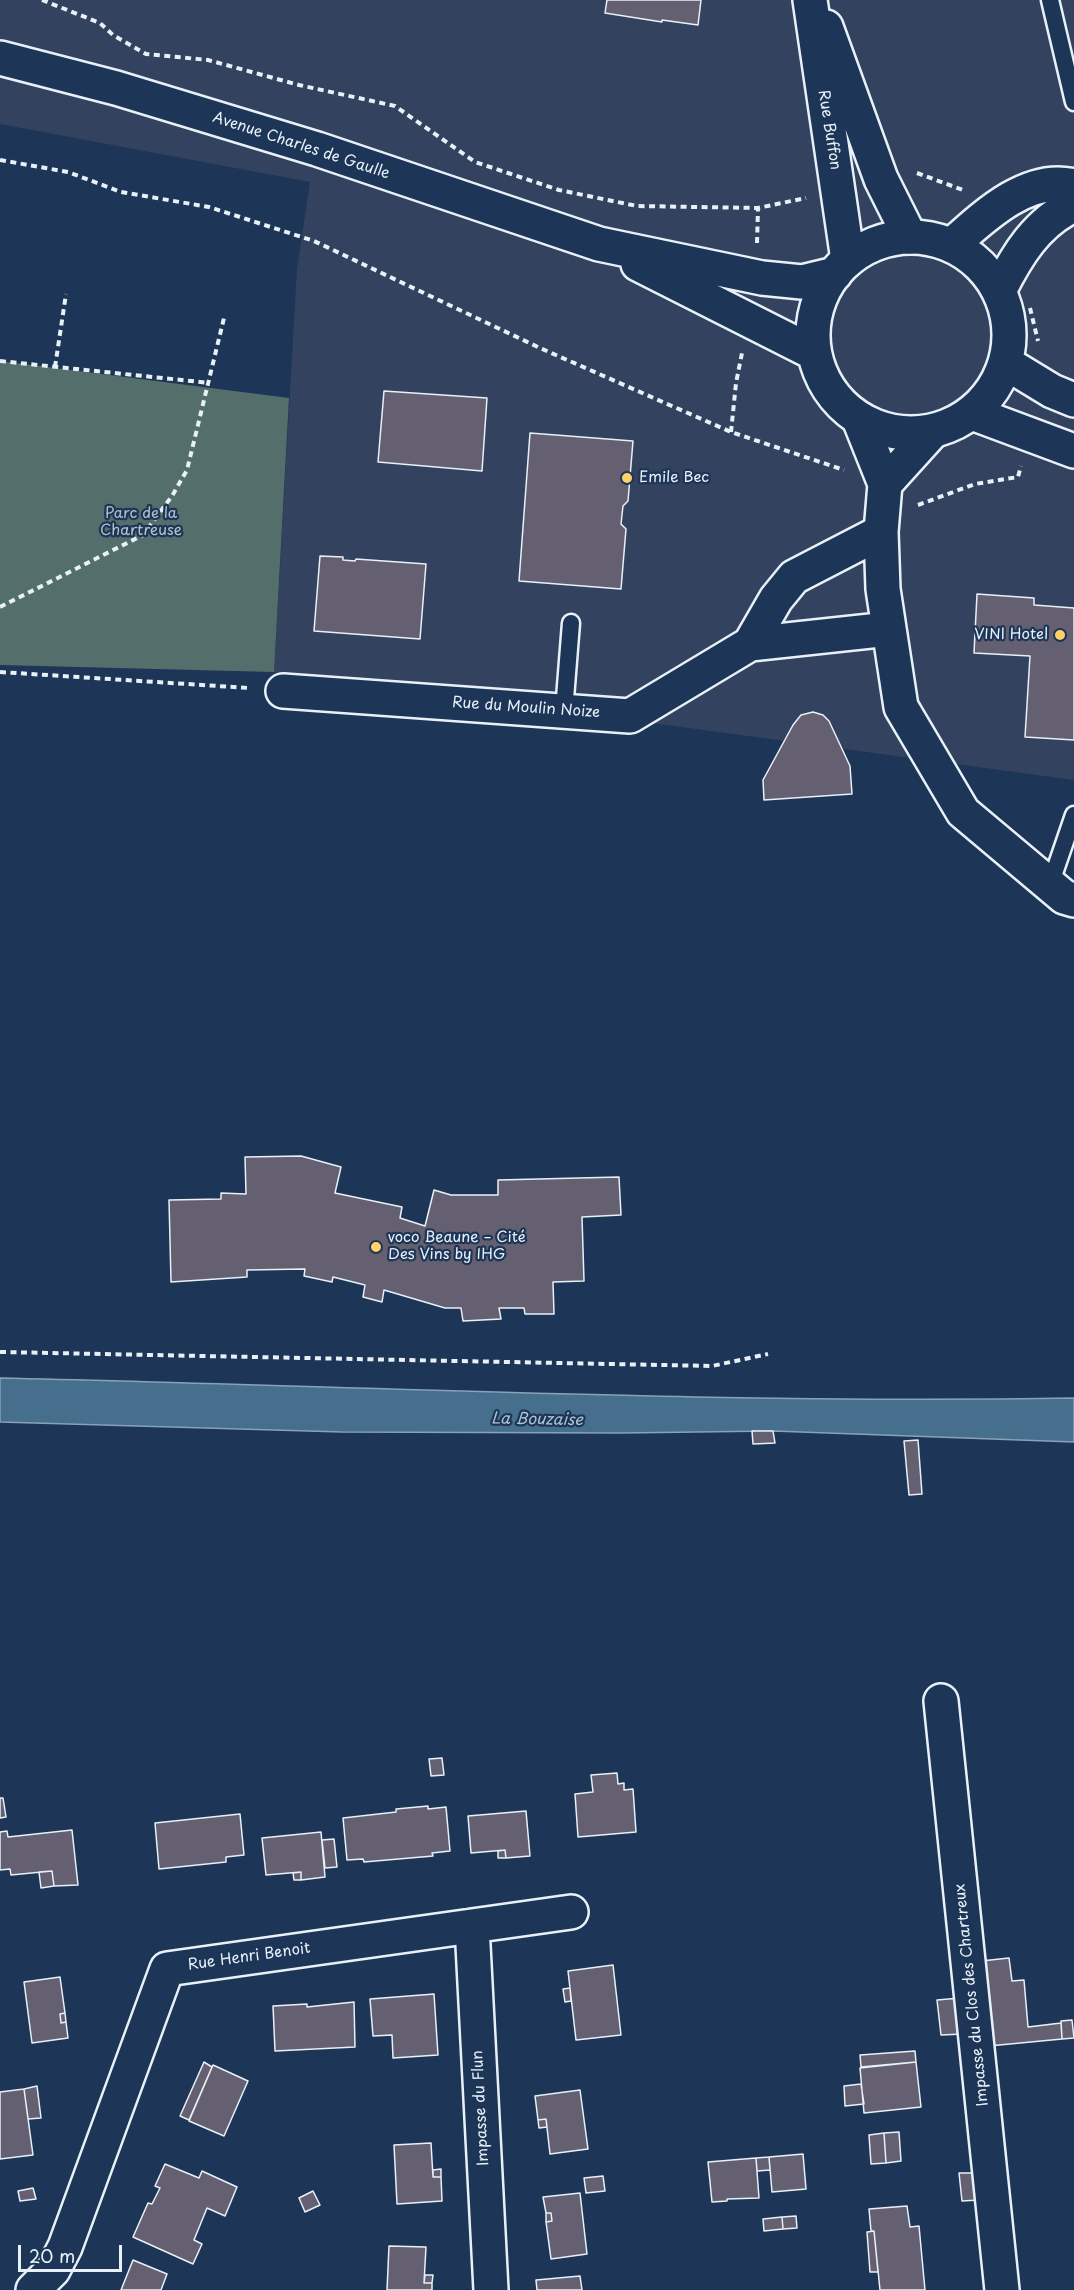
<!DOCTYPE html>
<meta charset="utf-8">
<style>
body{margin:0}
#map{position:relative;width:1074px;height:2290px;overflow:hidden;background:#1d3557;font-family:"Playpen Sans",sans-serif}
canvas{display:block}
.scale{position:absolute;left:18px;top:2245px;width:104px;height:27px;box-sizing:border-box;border:3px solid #e8f1f8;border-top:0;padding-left:8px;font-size:18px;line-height:21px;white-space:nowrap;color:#e8f1f8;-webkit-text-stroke:4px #1d3557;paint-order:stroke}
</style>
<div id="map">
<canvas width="1074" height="2290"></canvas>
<div class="scale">20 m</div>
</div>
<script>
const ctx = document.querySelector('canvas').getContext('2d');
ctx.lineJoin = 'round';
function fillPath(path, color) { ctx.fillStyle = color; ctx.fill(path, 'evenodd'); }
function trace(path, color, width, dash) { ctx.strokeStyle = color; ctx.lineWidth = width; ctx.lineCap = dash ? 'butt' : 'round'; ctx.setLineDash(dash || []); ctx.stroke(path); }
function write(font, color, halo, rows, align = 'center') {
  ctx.font = font + ' "Playpen Sans",sans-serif'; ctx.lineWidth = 4.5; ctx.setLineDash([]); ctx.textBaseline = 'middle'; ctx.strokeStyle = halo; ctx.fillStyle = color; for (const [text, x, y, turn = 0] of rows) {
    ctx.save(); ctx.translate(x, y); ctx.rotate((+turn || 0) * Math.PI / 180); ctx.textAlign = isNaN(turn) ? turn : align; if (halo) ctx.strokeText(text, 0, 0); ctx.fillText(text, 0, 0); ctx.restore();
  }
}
fillPath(new Path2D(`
 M 0,0 L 1074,0 L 1074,780 L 274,672 L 297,269 L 310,182 L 0,124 Z`), '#33425f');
fillPath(new Path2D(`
 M 0,361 L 289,398 L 274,672 L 0,665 Z`), '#546e6b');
const water = new Path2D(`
 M 0,1378 C 358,1386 716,1404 1074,1398 L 1074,1442 L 773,1431 L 620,1433 L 342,1432 L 0,1422 Z`);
fillPath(water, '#466f8d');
trace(water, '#87a3b8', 1.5);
const building = new Path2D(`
 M 607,0 L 701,0 L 698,25 L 662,20 L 662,22 L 605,13 Z
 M 384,391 L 487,398 L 482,471 L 378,462 Z
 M 530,433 L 633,441 L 628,501 L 623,506 L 621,524 L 626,529 L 621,589 L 519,581 Z
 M 320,556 L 343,557 L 343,560 L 355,561 L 356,559 L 426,564 L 420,639 L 314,631 Z
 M 977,594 L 1034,598 L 1034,605 L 1074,608 L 1074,740 L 1025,737 L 1030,656 L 974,653 Z
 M 813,712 L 823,715 L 829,721 L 850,766 L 852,794 L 764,800 L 763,780 L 793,725 L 801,715 Z
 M 301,1156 L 341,1167 L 335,1193 L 402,1207 L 400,1218 L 425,1226 L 434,1190 L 451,1195 L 498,1195 L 498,1180 L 619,1177 L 621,1215 L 582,1217 L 584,1281 L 553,1282 L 554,1314 L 525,1314 L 524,1308 L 499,1308 L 501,1319 L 463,1321 L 461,1308 L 445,1308 L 384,1290 L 382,1302 L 363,1297 L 365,1285 L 333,1277 L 332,1282 L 304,1276 L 305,1269 L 247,1270 L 247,1277 L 171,1282 L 169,1200 L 221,1199 L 221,1193 L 246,1194 L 245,1157 Z
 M 752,1431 L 773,1431 L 775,1443 L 753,1444 Z
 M 918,1440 L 922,1494 L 909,1495 L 904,1441 Z
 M 442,1758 L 444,1775 L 431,1776 L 429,1759 Z
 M 617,1773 L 618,1784 L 624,1783 L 624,1790 L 633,1789 L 636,1832 L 578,1837 L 575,1794 L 593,1792 L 591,1775 Z
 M 0,1798 L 3,1798 L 6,1817 L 0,1818 Z
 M 428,1806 L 428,1809 L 446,1807 L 450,1851 L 432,1853 L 433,1856 L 364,1862 L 363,1859 L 347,1860 L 343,1818 L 396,1812 L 396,1809 Z
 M 526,1811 L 530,1856 L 506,1858 L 505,1850 L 471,1853 L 468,1816 Z
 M 240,1814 L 244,1855 L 226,1857 L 226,1862 L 159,1869 L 155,1823 Z
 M 72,1830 L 78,1885 L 54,1886 L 52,1871 L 11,1875 L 10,1869 L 0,1870 L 0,1832 L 7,1831 L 8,1837 Z
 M 321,1832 L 325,1877 L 301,1880 L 301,1872 L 266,1875 L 262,1838 Z
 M 334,1839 L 337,1867 L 325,1868 L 322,1840 Z
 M 505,1850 L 506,1858 L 498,1858 L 498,1851 Z
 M 52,1871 L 54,1886 L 41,1888 L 39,1872 Z
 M 301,1872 L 301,1880 L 294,1880 L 293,1873 Z
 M 1009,1958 L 1012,1981 L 1024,1980 L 1028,2027 L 1061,2023 L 1062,2039 L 989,2046 L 981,1961 Z
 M 613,1965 L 621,2035 L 576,2040 L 568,1971 Z
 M 60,1977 L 65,2013 L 60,2014 L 61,2023 L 66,2022 L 68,2038 L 32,2043 L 24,1982 Z
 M 570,1988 L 571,2001 L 565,2002 L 563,1989 Z
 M 434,1994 L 438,2055 L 393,2058 L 392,2035 L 373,2036 L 370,1999 Z
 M 960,1998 L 963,2034 L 941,2035 L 937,2000 Z
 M 354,2002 L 355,2047 L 275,2051 L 273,2006 L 307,2004 L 307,2007 Z
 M 65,2013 L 66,2022 L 61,2023 L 60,2014 Z
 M 1072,2020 L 1074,2038 L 1062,2039 L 1061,2021 Z
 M 915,2051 L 916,2062 L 861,2067 L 860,2055 Z
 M 204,2062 L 212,2067 L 189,2120 L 180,2116 Z
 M 916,2062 L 921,2107 L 864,2113 L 860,2068 Z
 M 213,2065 L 248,2081 L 224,2136 L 189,2121 Z
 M 861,2084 L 864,2104 L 845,2106 L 844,2086 Z
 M 37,2086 L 41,2118 L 28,2119 L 24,2089 Z
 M 24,2089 L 33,2155 L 0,2159 L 0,2092 Z
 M 580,2090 L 588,2149 L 550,2154 L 546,2119 L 538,2120 L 535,2096 Z
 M 546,2119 L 547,2127 L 539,2128 L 538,2120 Z
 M 899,2132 L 901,2161 L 886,2163 L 884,2133 Z
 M 884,2133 L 886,2163 L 871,2164 L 869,2135 Z
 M 431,2143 L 433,2177 L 441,2177 L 442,2201 L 397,2204 L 394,2145 Z
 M 803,2154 L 806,2189 L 772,2192 L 769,2157 Z
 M 769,2157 L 770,2170 L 757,2171 L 756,2158 Z
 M 756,2158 L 759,2198 L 727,2199 L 727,2201 L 712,2202 L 708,2162 Z
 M 165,2164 L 199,2178 L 202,2171 L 237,2187 L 225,2216 L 207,2208 L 194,2240 L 202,2244 L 193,2264 L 133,2237 L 148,2203 L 152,2204 L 160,2188 L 155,2186 Z
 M 441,2169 L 441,2177 L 433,2177 L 433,2170 Z
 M 959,2173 L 976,2173 L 979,2200 L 962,2201 Z
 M 603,2176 L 605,2191 L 586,2193 L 584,2178 Z
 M 33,2188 L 36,2199 L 20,2201 L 18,2191 Z
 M 313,2191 L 320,2205 L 305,2212 L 299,2198 Z
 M 580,2193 L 587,2254 L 551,2259 L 546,2222 L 552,2221 L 551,2213 L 546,2213 L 543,2197 Z
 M 907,2206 L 910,2227 L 919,2226 L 925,2290 L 880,2290 L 874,2231 L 871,2231 L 869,2209 Z
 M 546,2213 L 551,2213 L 552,2221 L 546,2222 Z
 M 796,2216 L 797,2228 L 783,2229 L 782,2217 Z
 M 782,2217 L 783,2229 L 764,2231 L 763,2219 Z
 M 874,2231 L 878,2272 L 870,2272 L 867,2232 Z
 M 389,2246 L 426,2247 L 424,2283 L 432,2283 L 432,2290 L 387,2290 Z
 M 133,2260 L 167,2274 L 161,2290 L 121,2290 Z
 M 425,2275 L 433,2275 L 432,2283 L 424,2283 Z
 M 580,2276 L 582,2290 L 537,2290 L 536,2280 Z`);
fillPath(building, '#656071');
trace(building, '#e8f1f8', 1.5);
const service = new Path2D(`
 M 1050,0 L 1074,102
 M 564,711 L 571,623
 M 1050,885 L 1074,815`);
const minor = new Path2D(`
 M 810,0 L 848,260
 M 826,27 L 881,179 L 910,237
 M 952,245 C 983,217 1028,174 1074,186
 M 999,291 C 1017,255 1037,222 1074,205
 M 859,419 L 885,484 L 932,432
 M 885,484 L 881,532 L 883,589 L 901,707 L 963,812 L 1064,897 L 1074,900
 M 881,532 L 794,577 L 776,599 L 750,644 L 889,629
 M 283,691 L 630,716 L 750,644
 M 941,1701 L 1002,2290
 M 472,1926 L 491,2290
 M 33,2290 L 53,2270 L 65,2247 L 167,1969 L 571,1912`);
const primary = new Path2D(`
 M 0,58 L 116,88 L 317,149 L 599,244 L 762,278 L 802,282 L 835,274
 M813 335a98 98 0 1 1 196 0a98 98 0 1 1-196 0Z
 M 638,264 L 814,353
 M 1006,363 L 1052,391 L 1074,400
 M 972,413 L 1074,451`);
trace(service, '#e8f1f8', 21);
trace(minor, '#e8f1f8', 38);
trace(primary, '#e8f1f8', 38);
trace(new Path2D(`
 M 42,0 L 100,23 L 113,35 L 146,54 L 208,60 L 299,85 L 395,106 L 475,162 L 559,190 L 637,206 L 758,208 L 806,198
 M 0,160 L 68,172 L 121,192 L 209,207 L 314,241 L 540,348 L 731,432 L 844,470
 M 917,173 L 963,190
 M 757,243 L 758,208
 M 1030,308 L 1038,341
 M 0,361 L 210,383
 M 55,367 L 66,294
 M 731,432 L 736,383 L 742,353
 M 918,505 L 975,484 L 1018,477 L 1021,466
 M 0,607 L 143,535 L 172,496 L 187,470 L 224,318
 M 0,672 L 249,688
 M 0,1352 L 712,1366 L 768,1354`), '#e8f1f8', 4, [6, 4.5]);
trace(service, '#1d3557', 16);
trace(minor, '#1d3557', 33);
trace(primary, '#1d3557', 33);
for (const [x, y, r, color] of [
 [627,478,6,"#ffd166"],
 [1060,635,6,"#ffd166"],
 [376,1247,6,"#ffd166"]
]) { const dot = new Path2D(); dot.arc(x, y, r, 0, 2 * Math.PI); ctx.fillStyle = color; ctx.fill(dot); trace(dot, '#1d3557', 2); }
write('15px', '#e8f1f8', '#1d3557', [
 ["Rue Buffon",829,130,81],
 ["Avenue Charles de Gaulle",301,146,18],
 ["Rue du Moulin Noize",526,708,4],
 ["Rue Henri Benoit",249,1957,-8],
 ["Impasse du Clos des Chartreux",972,1995,-96],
 ["Impasse du Flun",481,2108,-93]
]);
write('15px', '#e8f1f8', '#1d3557', [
 ["Emile Bec",639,478],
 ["VINI Hotel",1048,635,"right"],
 ["voco Beaune – Cité",388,1238],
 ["Des Vins by IHG",388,1255]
], 'left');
write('15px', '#b4c3c7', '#1d3557', [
 ["Parc de la",141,514],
 ["Chartreuse",141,531]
]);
write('italic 16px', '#afc4d3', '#1d3557', [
 ["La Bouzaise",537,1420,1]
]);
</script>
